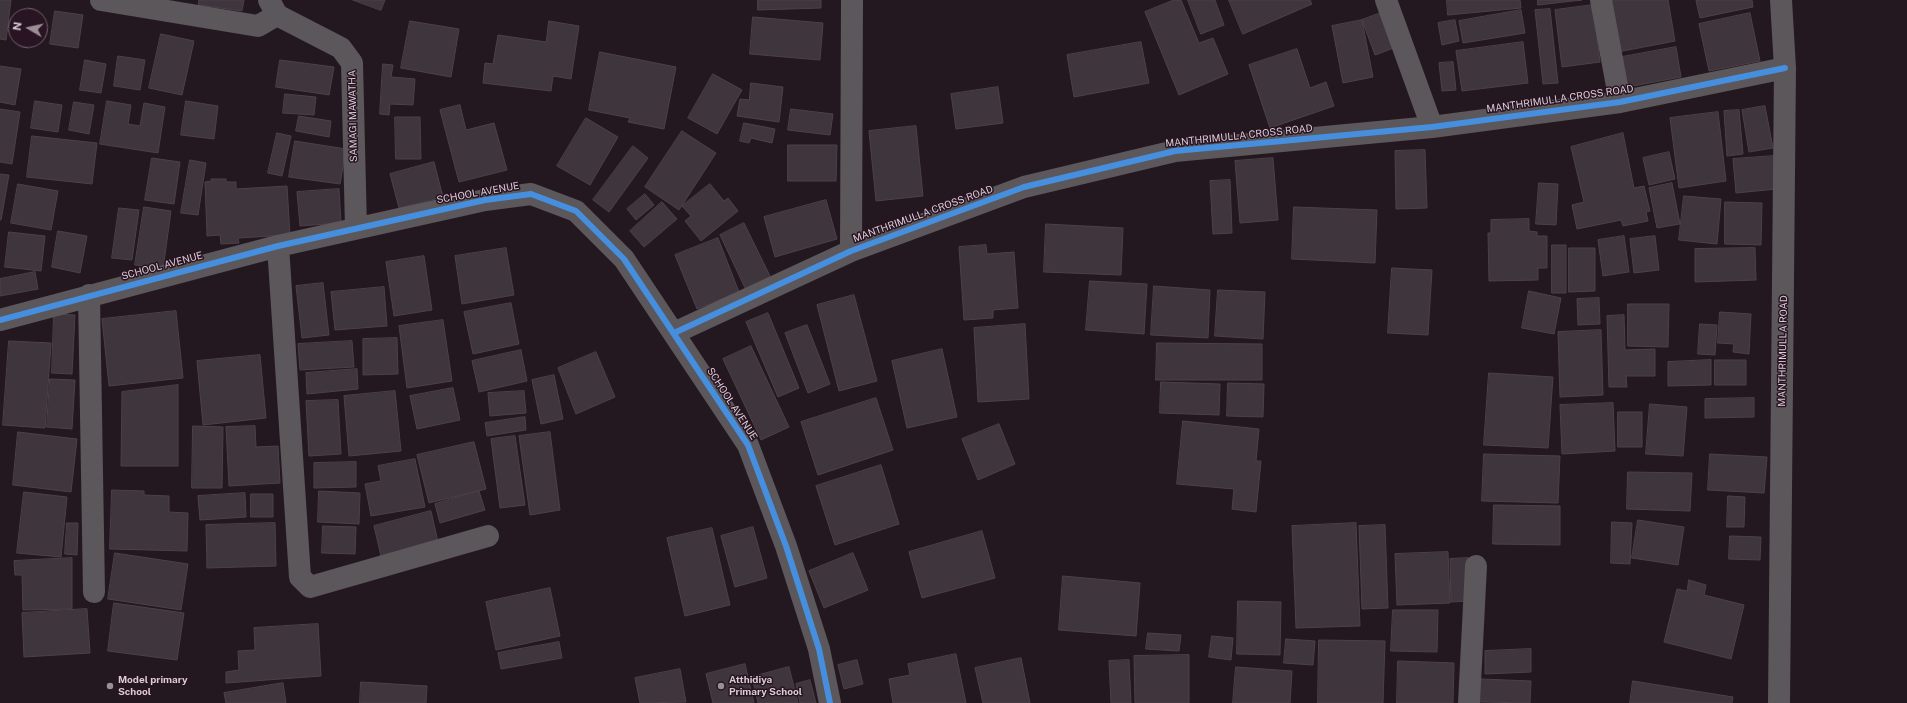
<!DOCTYPE html>
<style>
body{margin:0}
#map{position:relative;width:1907px;height:703px;overflow:hidden;background:#241820;font-family:"Public Sans",sans-serif}
canvas{display:block}
.north{position:absolute;left:8px;top:8px;width:40px;height:40px;box-sizing:border-box;background:#281422;border:1px solid #705e6a;border-radius:50%;rotate:279deg;font-size:11px;font-weight:700;line-height:16px;text-align:center;color:#dbcdd6}
.north::after{content:'';display:block;margin:auto;width:14px;height:18px;background:#9b8e96;clip-path:polygon(50% 0,100% 100%,50% 72%,0 100%)}
</style>
<div id="map">
<canvas width="1907" height="703"></canvas>
<div class="north">N</div>
</div>
<script>
const ctx = document.querySelector('canvas').getContext('2d');
ctx.lineJoin = 'round';
function fillPath(path, color) { ctx.fillStyle = color; ctx.fill(path, 'evenodd'); }
function trace(path, color, width, dash) { ctx.strokeStyle = color; ctx.lineWidth = width; ctx.lineCap = dash ? 'butt' : 'round'; ctx.setLineDash(dash || []); ctx.stroke(path); }
function write(font, color, halo, rows, align = 'center') {
  ctx.font = font + ' "Public Sans",sans-serif'; ctx.lineWidth = 3; ctx.setLineDash([]); ctx.textBaseline = 'middle'; ctx.strokeStyle = halo; ctx.fillStyle = color; for (const [text, x, y, turn = 0] of rows) {
    ctx.save(); ctx.translate(x, y); ctx.rotate((+turn || 0) * Math.PI / 180); ctx.textAlign = isNaN(turn) ? turn : align; if (halo) ctx.strokeText(text, 0, 0); ctx.fillText(text, 0, 0); ctx.restore();
  }
}
const building = new Path2D(`
 M 0,0 L 11,0 L 6,40 L 0,39 Z
 M 199,0 L 244,0 L 242,11 L 199,5 Z
 M 353,0 L 385,0 L 381,10 Z
 M 758,0 L 821,0 L 821,8 L 758,10 Z
 M 1174,0 L 1181,0 L 1199,43 L 1213,38 L 1228,74 L 1179,95 L 1145,12 Z
 M 1188,0 L 1215,0 L 1224,25 L 1201,34 Z
 M 1229,0 L 1310,0 L 1312,4 L 1243,34 Z
 M 1447,0 L 1520,0 L 1521,8 L 1448,15 Z
 M 1538,0 L 1582,0 L 1538,5 Z
 M 1609,0 L 1668,0 L 1675,41 L 1618,52 Z
 M 1701,0 L 1752,0 L 1753,7 L 1700,18 L 1696,1 Z
 M 1593,5 L 1600,62 L 1562,67 L 1555,10 Z
 M 1550,9 L 1558,83 L 1543,84 L 1535,10 Z
 M 1521,10 L 1525,33 L 1463,43 L 1459,21 Z
 M 55,11 L 83,15 L 78,48 L 50,44 Z
 M 1386,11 L 1399,46 L 1375,55 L 1362,20 Z
 M 1750,13 L 1760,61 L 1709,71 L 1699,24 Z
 M 753,17 L 823,23 L 820,60 L 750,54 Z
 M 1362,20 L 1373,77 L 1343,83 L 1332,26 Z
 M 1455,20 L 1459,41 L 1442,45 L 1438,23 Z
 M 410,21 L 459,29 L 451,77 L 401,68 Z
 M 549,21 L 579,26 L 571,79 L 553,76 L 551,91 L 483,83 L 485,63 L 493,64 L 498,35 L 546,42 Z
 M 161,34 L 194,41 L 182,95 L 149,88 Z
 M 1141,42 L 1149,83 L 1074,97 L 1067,55 Z
 M 1523,42 L 1528,83 L 1462,91 L 1456,51 Z
 M 1676,47 L 1681,77 L 1628,87 L 1622,57 Z
 M 1297,49 L 1310,88 L 1326,82 L 1334,106 L 1270,128 L 1249,65 Z
 M 600,52 L 676,67 L 664,129 L 628,122 L 630,118 L 589,110 Z
 M 118,56 L 145,60 L 140,90 L 114,86 Z
 M 85,60 L 106,64 L 101,93 L 80,90 Z
 M 280,60 L 334,67 L 329,95 L 276,87 Z
 M 1453,62 L 1456,90 L 1442,91 L 1439,63 Z
 M 383,64 L 393,65 L 391,77 L 415,79 L 413,105 L 390,104 L 389,115 L 380,114 Z
 M 0,66 L 21,69 L 15,105 L 0,102 Z
 M 713,74 L 742,90 L 717,134 L 688,118 Z
 M 751,83 L 783,87 L 779,122 L 737,116 L 740,99 L 749,100 Z
 M 998,87 L 1003,123 L 956,129 L 951,94 Z
 M 285,94 L 316,97 L 314,115 L 283,113 Z
 M 35,101 L 62,105 L 58,132 L 31,128 Z
 M 107,101 L 131,105 L 128,124 L 140,126 L 144,103 L 165,107 L 158,153 L 100,144 Z
 M 186,101 L 218,106 L 214,139 L 181,135 Z
 M 74,102 L 94,105 L 89,134 L 69,130 Z
 M 460,105 L 466,130 L 494,123 L 507,170 L 459,182 L 440,110 Z
 M 1765,106 L 1773,148 L 1749,152 L 1742,110 Z
 M 0,109 L 20,112 L 12,164 L 0,162 Z
 M 791,109 L 833,114 L 830,135 L 788,130 Z
 M 1739,110 L 1743,154 L 1727,156 L 1724,111 Z
 M 1718,112 L 1726,181 L 1679,188 L 1670,118 Z
 M 299,116 L 331,121 L 329,137 L 296,131 Z
 M 395,117 L 420,117 L 421,159 L 396,159 Z
 M 586,118 L 618,137 L 590,185 L 557,166 Z
 M 744,123 L 775,129 L 772,143 L 751,138 L 749,143 L 740,141 Z
 M 916,126 L 923,196 L 876,201 L 869,131 Z
 M 682,131 L 716,153 L 679,210 L 645,187 Z
 M 277,133 L 291,136 L 282,176 L 268,173 Z
 M 1623,133 L 1634,188 L 1644,186 L 1650,211 L 1646,212 L 1648,221 L 1623,226 L 1621,220 L 1577,229 L 1572,205 L 1584,202 L 1571,147 Z
 M 32,136 L 97,143 L 92,184 L 27,177 Z
 M 295,141 L 346,149 L 340,184 L 289,177 Z
 M 788,145 L 837,145 L 836,181 L 788,181 Z
 M 633,146 L 648,158 L 609,212 L 593,200 Z
 M 1425,150 L 1427,208 L 1396,209 L 1395,151 Z
 M 1669,152 L 1675,179 L 1649,185 L 1643,158 Z
 M 1774,156 L 1777,189 L 1736,193 L 1733,159 Z
 M 152,158 L 180,162 L 174,204 L 145,200 Z
 M 1273,158 L 1278,220 L 1240,223 L 1235,161 Z
 M 190,160 L 206,163 L 198,215 L 181,213 Z
 M 434,162 L 443,197 L 399,208 L 390,174 Z
 M 0,174 L 9,175 L 1,220 L 0,220 Z
 M 211,179 L 226,179 L 226,182 L 236,182 L 236,189 L 287,186 L 290,235 L 238,238 L 239,243 L 221,244 L 220,235 L 207,236 L 205,182 L 212,181 Z
 M 1230,180 L 1232,233 L 1213,234 L 1210,181 Z
 M 1539,183 L 1558,184 L 1556,225 L 1536,224 Z
 M 1672,183 L 1680,224 L 1657,228 L 1649,188 Z
 M 18,184 L 58,191 L 51,230 L 11,223 Z
 M 710,184 L 724,201 L 728,198 L 738,211 L 701,241 L 685,221 L 691,216 L 682,206 Z
 M 339,189 L 341,223 L 300,226 L 297,192 Z
 M 645,194 L 654,205 L 636,220 L 627,209 Z
 M 1684,196 L 1721,199 L 1717,244 L 1679,240 Z
 M 826,200 L 837,239 L 775,257 L 764,217 Z
 M 662,202 L 677,219 L 644,247 L 630,231 Z
 M 1725,202 L 1762,203 L 1761,245 L 1725,244 Z
 M 144,207 L 171,211 L 163,269 L 135,265 Z
 M 1294,207 L 1377,210 L 1375,263 L 1292,259 Z
 M 119,208 L 139,210 L 132,260 L 112,258 Z
 M 1529,219 L 1529,231 L 1537,232 L 1537,236 L 1547,236 L 1547,268 L 1538,268 L 1538,280 L 1489,281 L 1488,233 L 1491,233 L 1491,220 Z
 M 744,223 L 771,278 L 746,290 L 720,235 Z
 M 1046,224 L 1123,228 L 1121,275 L 1044,272 Z
 M 58,231 L 87,236 L 80,273 L 52,267 Z
 M 9,232 L 45,236 L 41,271 L 5,267 Z
 M 1624,236 L 1629,272 L 1603,276 L 1598,240 Z
 M 1655,236 L 1659,270 L 1634,273 L 1630,239 Z
 M 718,238 L 739,292 L 697,309 L 675,255 Z
 M 986,245 L 987,254 L 1014,252 L 1018,308 L 993,310 L 993,318 L 964,320 L 959,247 Z
 M 1552,245 L 1566,245 L 1566,293 L 1552,293 Z
 M 506,248 L 514,295 L 462,304 L 455,256 Z
 M 1569,248 L 1595,248 L 1595,291 L 1569,292 Z
 M 1755,248 L 1756,280 L 1695,282 L 1695,249 Z
 M 424,256 L 432,310 L 394,316 L 386,262 Z
 M 1392,268 L 1432,270 L 1428,335 L 1388,333 Z
 M 35,272 L 38,289 L 0,296 L 0,279 Z
 M 1090,281 L 1147,284 L 1144,334 L 1086,330 Z
 M 323,283 L 329,335 L 302,338 L 296,286 Z
 M 1154,286 L 1210,290 L 1208,338 L 1151,335 Z
 M 384,287 L 387,326 L 335,330 L 331,292 Z
 M 1218,290 L 1265,292 L 1263,339 L 1215,336 Z
 M 1529,291 L 1561,298 L 1554,334 L 1522,328 Z
 M 854,295 L 877,381 L 839,391 L 817,305 Z
 M 1599,298 L 1600,324 L 1578,325 L 1577,299 Z
 M 511,303 L 519,344 L 473,354 L 464,312 Z
 M 1628,304 L 1669,304 L 1668,347 L 1628,346 Z
 M 176,311 L 183,378 L 109,386 L 102,319 Z
 M 1720,312 L 1751,314 L 1749,354 L 1733,352 L 1734,344 L 1718,343 Z
 M 768,313 L 799,388 L 778,397 L 746,322 Z
 M 54,314 L 75,315 L 72,374 L 52,373 Z
 M 1624,315 L 1625,350 L 1655,349 L 1655,376 L 1626,376 L 1627,387 L 1609,387 L 1607,316 Z
 M 443,320 L 452,381 L 407,388 L 399,326 Z
 M 1025,324 L 1029,399 L 978,402 L 974,328 Z
 M 1700,324 L 1717,325 L 1715,355 L 1698,354 Z
 M 807,325 L 830,384 L 808,393 L 785,333 Z
 M 1601,330 L 1603,395 L 1560,397 L 1558,332 Z
 M 397,338 L 398,374 L 363,375 L 363,339 Z
 M 9,341 L 51,343 L 45,428 L 3,425 Z
 M 352,341 L 354,367 L 300,370 L 298,344 Z
 M 1157,343 L 1262,344 L 1262,380 L 1156,380 Z
 M 751,346 L 789,427 L 761,440 L 723,359 Z
 M 942,349 L 957,417 L 907,428 L 892,361 Z
 M 521,350 L 527,381 L 479,392 L 472,361 Z
 M 596,352 L 615,397 L 576,414 L 558,368 Z
 M 260,355 L 266,418 L 203,425 L 197,361 Z
 M 1711,360 L 1711,385 L 1668,386 L 1668,362 Z
 M 1715,360 L 1746,360 L 1746,385 L 1715,385 Z
 M 357,369 L 358,389 L 307,394 L 306,373 Z
 M 1489,373 L 1553,377 L 1548,448 L 1484,445 Z
 M 554,375 L 563,419 L 541,424 L 532,380 Z
 M 50,379 L 75,380 L 72,429 L 47,427 Z
 M 1161,382 L 1220,384 L 1219,415 L 1160,413 Z
 M 1228,383 L 1264,384 L 1263,417 L 1227,416 Z
 M 178,385 L 178,466 L 121,466 L 122,392 Z
 M 453,388 L 460,420 L 417,429 L 410,396 Z
 M 395,391 L 401,451 L 349,456 L 344,396 Z
 M 524,391 L 526,413 L 490,416 L 488,393 Z
 M 876,398 L 893,450 L 818,475 L 801,422 Z
 M 1754,398 L 1754,417 L 1705,418 L 1705,399 Z
 M 338,400 L 341,454 L 309,456 L 306,401 Z
 M 1613,403 L 1615,451 L 1562,454 L 1560,405 Z
 M 1650,404 L 1687,407 L 1683,456 L 1646,454 Z
 M 1618,412 L 1642,412 L 1642,447 L 1618,447 Z
 M 525,417 L 526,430 L 487,436 L 485,423 Z
 M 1183,421 L 1259,429 L 1256,461 L 1261,461 L 1256,512 L 1232,509 L 1234,489 L 1177,484 Z
 M 999,424 L 1015,464 L 978,480 L 962,439 Z
 M 193,426 L 223,427 L 222,488 L 192,488 Z
 M 255,426 L 256,447 L 278,446 L 280,483 L 229,486 L 226,427 Z
 M 18,432 L 77,439 L 71,492 L 13,485 Z
 M 550,432 L 560,510 L 530,515 L 519,436 Z
 M 515,436 L 525,505 L 500,508 L 491,439 Z
 M 474,442 L 486,489 L 429,503 L 417,455 Z
 M 1484,454 L 1560,456 L 1558,503 L 1482,501 Z
 M 1710,454 L 1767,457 L 1764,493 L 1708,490 Z
 M 415,459 L 425,507 L 371,516 L 365,484 L 381,481 L 378,466 Z
 M 356,462 L 356,487 L 314,488 L 314,463 Z
 M 881,465 L 899,524 L 835,545 L 816,486 Z
 M 1628,472 L 1692,473 L 1690,511 L 1627,509 Z
 M 112,490 L 144,491 L 144,495 L 169,496 L 169,512 L 188,513 L 187,551 L 110,549 Z
 M 319,491 L 360,493 L 359,524 L 318,522 Z
 M 479,491 L 485,510 L 440,523 L 435,504 Z
 M 24,492 L 67,497 L 61,557 L 17,553 Z
 M 245,493 L 246,517 L 200,520 L 198,496 Z
 M 251,494 L 273,494 L 273,517 L 251,517 Z
 M 1728,496 L 1745,497 L 1744,527 L 1727,527 Z
 M 1494,505 L 1560,506 L 1560,545 L 1493,544 Z
 M 431,511 L 438,542 L 381,556 L 374,526 Z
 M 1638,520 L 1684,527 L 1678,565 L 1632,558 Z
 M 1612,522 L 1632,523 L 1630,564 L 1611,563 Z
 M 67,523 L 78,523 L 77,555 L 65,554 Z
 M 275,523 L 276,566 L 207,568 L 206,525 Z
 M 1356,523 L 1360,626 L 1296,628 L 1292,526 Z
 M 1385,525 L 1388,608 L 1362,609 L 1359,526 Z
 M 323,526 L 356,527 L 355,554 L 322,553 Z
 M 753,527 L 767,578 L 735,587 L 721,536 Z
 M 712,528 L 730,605 L 685,616 L 667,538 Z
 M 982,531 L 995,578 L 922,598 L 909,552 Z
 M 1730,536 L 1761,537 L 1760,560 L 1729,559 Z
 M 1448,552 L 1450,603 L 1397,605 L 1395,554 Z
 M 115,553 L 188,564 L 181,610 L 108,599 Z
 M 853,553 L 868,590 L 824,608 L 809,571 Z
 M 72,558 L 72,609 L 23,610 L 22,575 L 15,575 L 14,561 Z
 M 1468,558 L 1470,601 L 1451,602 L 1450,559 Z
 M 1063,576 L 1140,583 L 1136,636 L 1059,630 Z
 M 1689,580 L 1706,585 L 1704,595 L 1744,605 L 1731,659 L 1664,642 L 1677,589 L 1687,591 Z
 M 550,588 L 560,636 L 496,650 L 486,602 Z
 M 1238,601 L 1281,602 L 1280,655 L 1237,654 Z
 M 114,603 L 184,613 L 177,660 L 108,651 Z
 M 87,609 L 90,653 L 24,657 L 22,613 Z
 M 1393,610 L 1438,610 L 1437,652 L 1391,651 Z
 M 318,624 L 321,676 L 226,683 L 226,672 L 239,670 L 238,651 L 255,650 L 254,628 Z
 M 1148,633 L 1181,635 L 1179,651 L 1146,649 Z
 M 1212,636 L 1233,638 L 1231,660 L 1209,657 Z
 M 1286,639 L 1315,641 L 1313,665 L 1284,663 Z
 M 1319,640 L 1385,641 L 1383,703 L 1318,703 Z
 M 559,642 L 562,658 L 501,669 L 498,653 Z
 M 1531,649 L 1531,672 L 1485,674 L 1485,651 Z
 M 956,654 L 966,703 L 893,703 L 889,679 L 910,675 L 908,664 Z
 M 1189,655 L 1189,703 L 1135,703 L 1134,656 Z
 M 1021,658 L 1030,703 L 983,703 L 975,668 Z
 M 857,660 L 863,684 L 844,689 L 838,665 Z
 M 1129,660 L 1131,703 L 1111,703 L 1109,661 Z
 M 1398,661 L 1454,663 L 1453,703 L 1397,703 Z
 M 745,664 L 754,703 L 713,703 L 706,674 Z
 M 789,667 L 798,703 L 758,703 L 752,677 Z
 M 1236,667 L 1292,671 L 1290,703 L 1233,703 Z
 M 680,669 L 686,702 L 640,703 L 635,678 Z
 M 1481,679 L 1531,681 L 1530,703 L 1480,702 Z
 M 810,680 L 816,703 L 800,703 L 796,684 Z
 M 1633,681 L 1733,697 L 1732,703 L 1630,703 Z
 M 361,682 L 427,686 L 426,703 L 360,703 Z
 M 283,683 L 286,703 L 226,703 L 224,693 Z`);
fillPath(building, '#3f353c');
trace(building, '#4c4148', 1);
trace(new Path2D(`
 M 101,0 L 258,26 L 277,15
 M 269,0 L 277,15 L 341,48 L 352,63 L 356,228
 M 1386,0 L 1432,127
 M 1601,0 L 1620,102
 M 278,246 L 300,577 L 310,587 L 488,536
 M 851,251 L 852,0
 M 89,295 L 94,592
 M 0,320 L 278,246 L 485,200 L 531,194 L 576,211 L 624,259 L 748,445 L 786,546 L 819,649 L 830,703
 M 674,333 L 851,251 L 1024,187 L 1175,151 L 1432,127 L 1620,102 L 1785,68
 M 1469,703 L 1476,566
 M 1779,703 L 1785,68 L 1781,0`), '#5b575a', 22);
trace(new Path2D(`
 M 0,320 L 278,246 L 485,200 L 531,194 L 576,211 L 624,259 L 748,445 L 786,546 L 819,649 L 830,703
 M 674,333 L 851,251 L 1024,187 L 1175,151 L 1432,127 L 1620,102 L 1785,68`), '#468fdf', 6);
for (const [x, y, r, color] of [
 [110,686,4,"#9b8e96"],
 [721,686,4,"#9b8e96"]
]) { const dot = new Path2D(); dot.arc(x, y, r, 0, 2 * Math.PI); ctx.fillStyle = color; ctx.fill(dot); trace(dot, '#281422', 1.5); }
write('10px', '#dbcdd6', '#281422', [
 ["MANTHRIMULLA CROSS ROAD",1560,99,-8],
 ["SAMAGI MAWATHA",353,116,-91],
 ["MANTHRIMULLA CROSS ROAD",1239,136,-6],
 ["SCHOOL AVENUE",478,193,-10],
 ["MANTHRIMULLA CROSS ROAD",923,214,-20],
 ["SCHOOL AVENUE",162,266,-15],
 ["MANTHRIMULLA ROAD",1783,351,-89],
 ["SCHOOL AVENUE",732,404,57]
]);
write('bold 10px', '#dbcdd6', '#281422', [
 ["Model primary",118,680],
 ["School",118,692],
 ["Atthidiya",729,680],
 ["Primary School",729,692]
], 'left');
</script>
